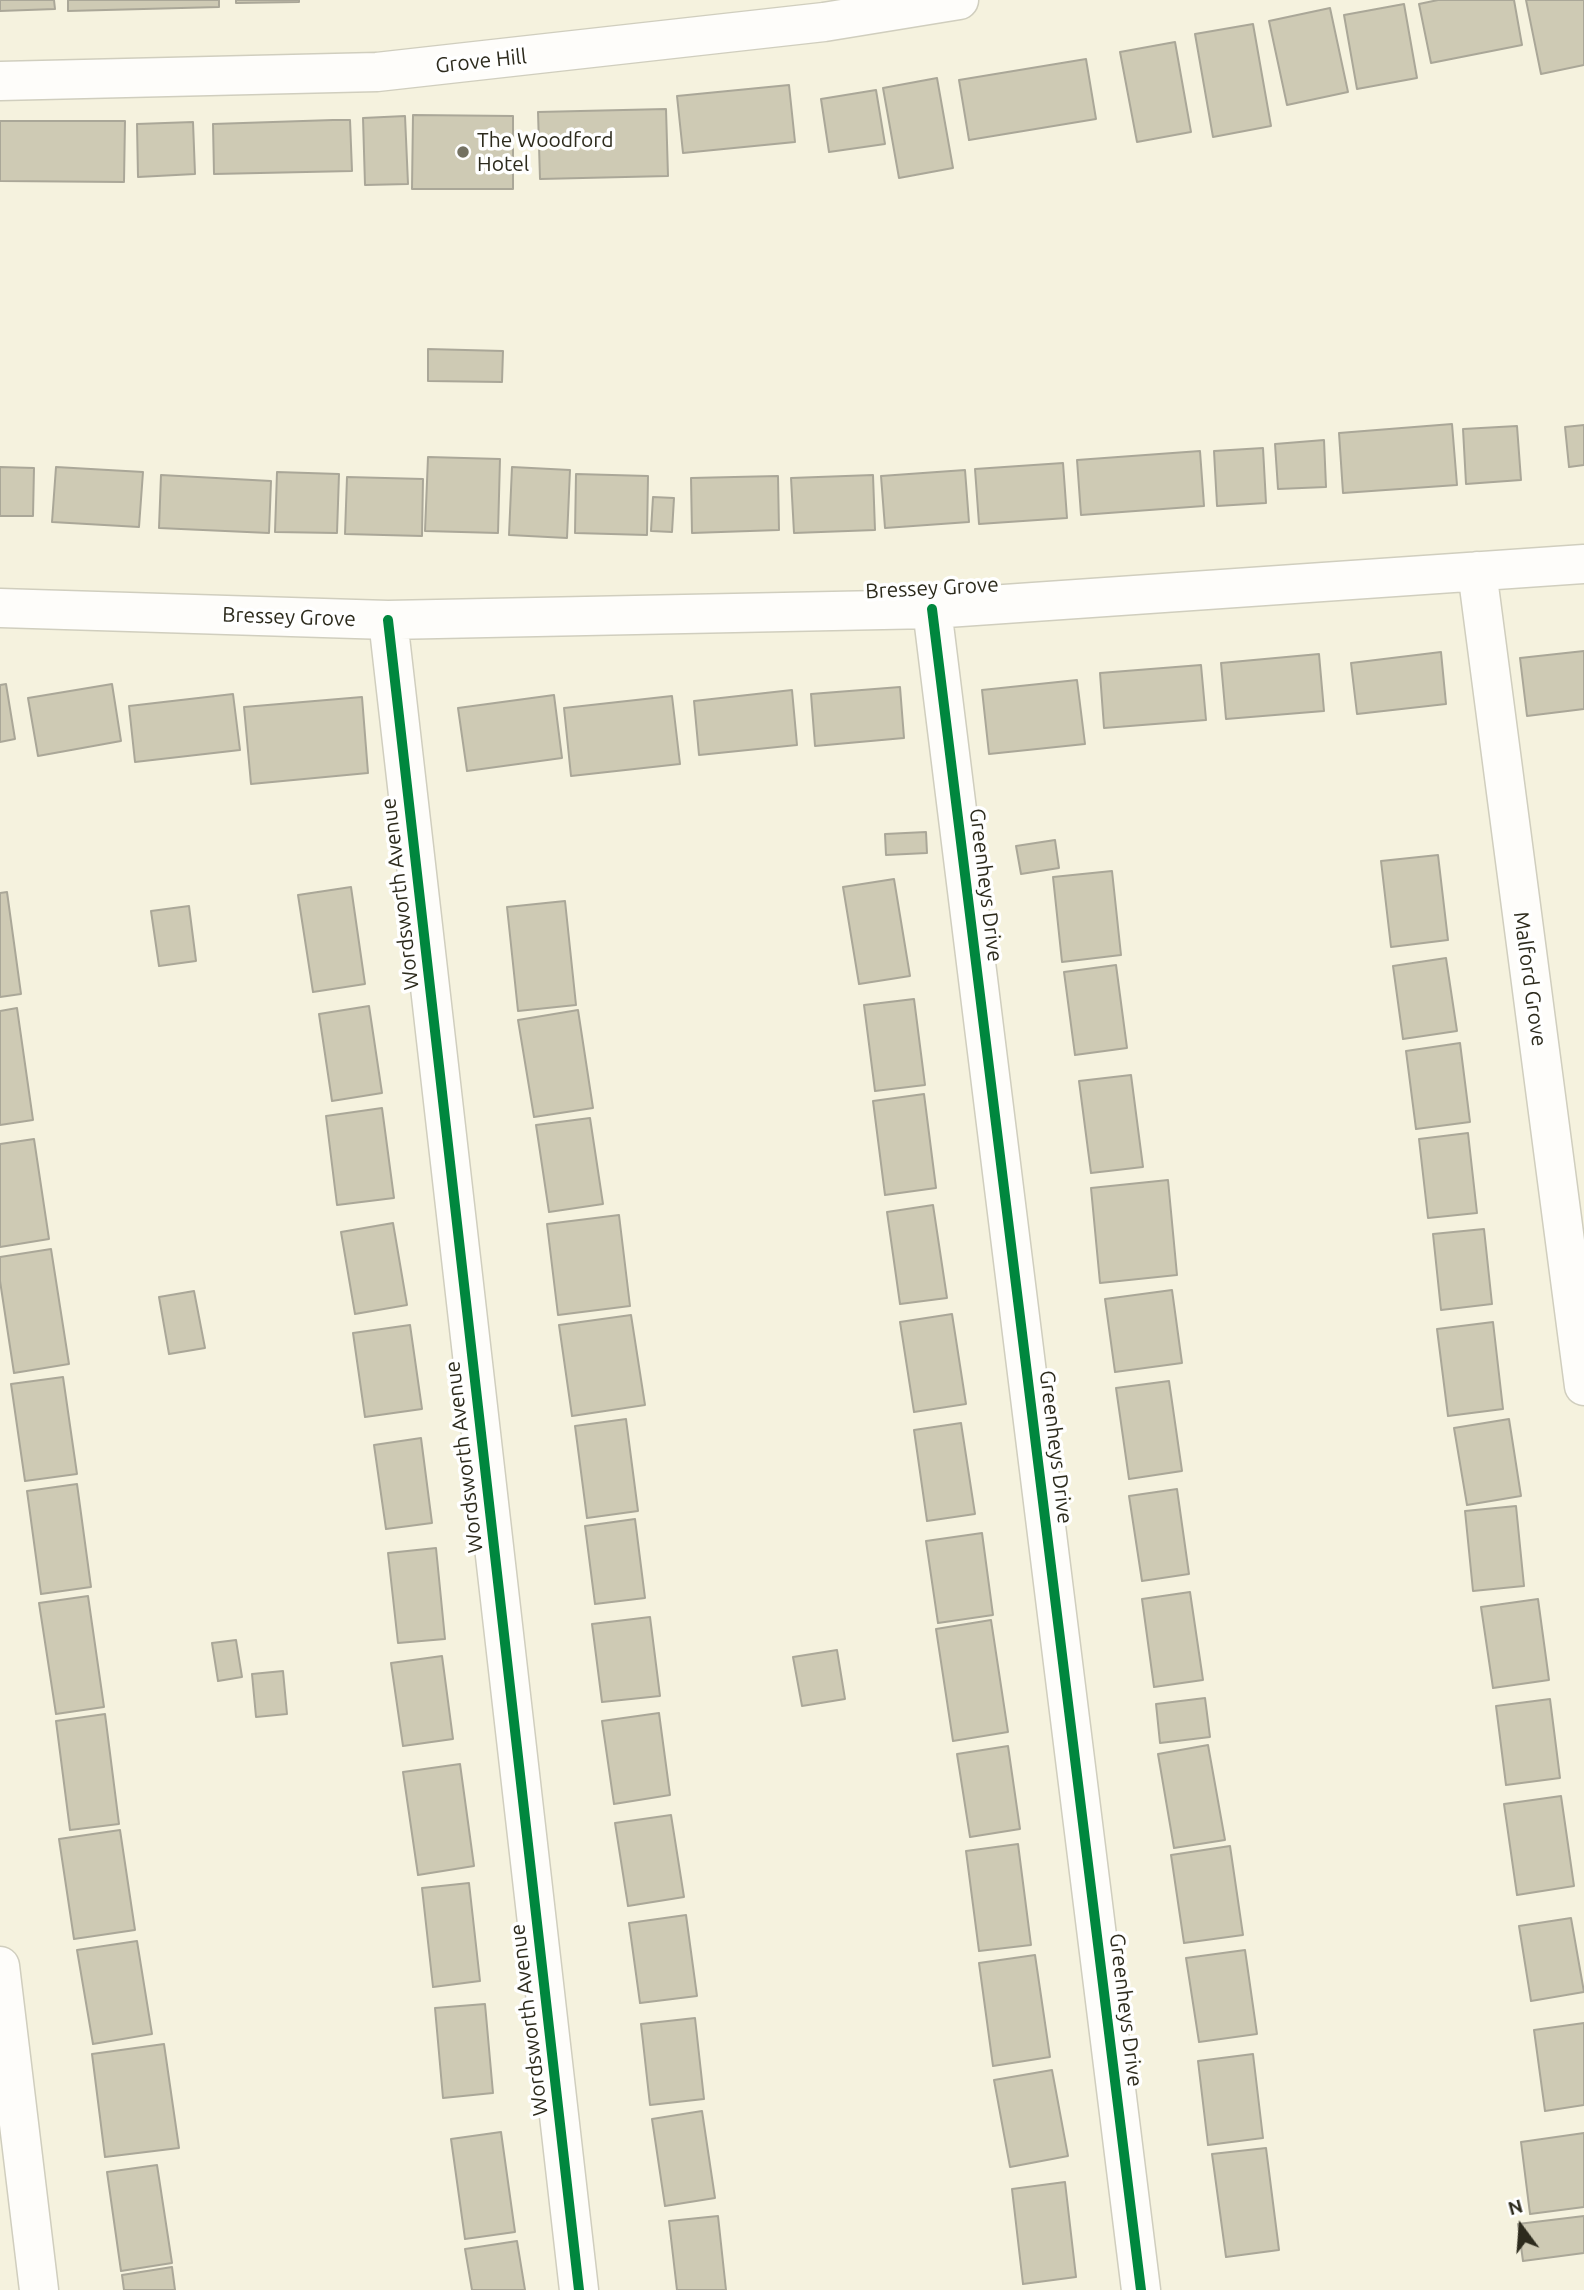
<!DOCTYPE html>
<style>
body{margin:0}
#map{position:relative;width:1584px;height:2290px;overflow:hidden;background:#f5f2de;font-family:Ubuntu,sans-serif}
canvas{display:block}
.north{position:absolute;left:1486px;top:2192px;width:70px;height:70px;-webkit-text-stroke:5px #fff;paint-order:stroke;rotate:344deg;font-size:19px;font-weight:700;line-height:28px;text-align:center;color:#2d2b1d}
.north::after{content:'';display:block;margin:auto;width:24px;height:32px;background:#2d2b1d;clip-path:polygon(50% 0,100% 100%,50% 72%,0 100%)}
</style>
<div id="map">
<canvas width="1584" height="2290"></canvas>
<div class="north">N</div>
</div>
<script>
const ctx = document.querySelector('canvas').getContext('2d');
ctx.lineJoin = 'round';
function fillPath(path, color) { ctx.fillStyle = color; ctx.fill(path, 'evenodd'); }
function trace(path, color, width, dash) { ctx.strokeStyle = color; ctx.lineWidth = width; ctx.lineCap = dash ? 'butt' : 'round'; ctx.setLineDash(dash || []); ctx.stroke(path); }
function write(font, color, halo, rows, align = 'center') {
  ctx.font = font + ' Ubuntu,sans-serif'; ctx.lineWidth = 7; ctx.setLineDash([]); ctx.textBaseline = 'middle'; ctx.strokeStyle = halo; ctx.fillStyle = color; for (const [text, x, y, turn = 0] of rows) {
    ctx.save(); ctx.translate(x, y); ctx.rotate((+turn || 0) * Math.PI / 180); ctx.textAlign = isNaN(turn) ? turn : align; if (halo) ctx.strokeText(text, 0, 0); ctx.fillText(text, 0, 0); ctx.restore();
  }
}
const building = new Path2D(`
 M 0,0 L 54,0 L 55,9 L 0,11 Z
 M 68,0 L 219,0 L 219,7 L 68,11 Z
 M 236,0 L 299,0 L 299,2 L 236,3 Z
 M 1438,0 L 1514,0 L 1522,45 L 1431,63 L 1419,4 Z
 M 1526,0 L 1584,0 L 1584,65 L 1541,74 Z
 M 1404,4 L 1417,78 L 1357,89 L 1344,15 Z
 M 1330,8 L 1348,92 L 1287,105 L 1269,21 Z
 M 1253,24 L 1271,126 L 1213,137 L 1195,34 Z
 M 1175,42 L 1191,132 L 1137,142 L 1120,52 Z
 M 1086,59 L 1096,119 L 969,140 L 959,80 Z
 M 937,78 L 953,168 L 899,178 L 883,88 Z
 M 789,85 L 795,142 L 683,153 L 677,96 Z
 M 876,90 L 885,144 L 829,152 L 821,99 Z
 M 666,109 L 668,176 L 540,179 L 538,112 Z
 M 413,115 L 513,116 L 513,189 L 412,189 Z
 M 405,116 L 408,184 L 365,185 L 363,118 Z
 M 333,120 L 350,120 L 352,171 L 214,174 L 213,124 Z
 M 0,121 L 125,121 L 124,182 L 0,181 Z
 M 193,122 L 195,174 L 138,177 L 137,124 Z
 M 428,349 L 503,351 L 502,382 L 428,381 Z
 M 1452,424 L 1457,485 L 1343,493 L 1339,433 Z
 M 1584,425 L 1584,465 L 1569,467 L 1565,427 Z
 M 1517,426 L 1521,480 L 1466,484 L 1463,429 Z
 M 1324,440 L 1326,487 L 1278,489 L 1275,444 Z
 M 1263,448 L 1266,503 L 1217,506 L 1214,451 Z
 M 1200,451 L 1204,506 L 1081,515 L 1077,460 Z
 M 428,457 L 500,459 L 498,533 L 425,531 Z
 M 1063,463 L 1067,518 L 979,524 L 975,469 Z
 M 0,467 L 34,468 L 33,516 L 0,516 Z
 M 56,467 L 143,472 L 139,527 L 52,522 Z
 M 512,467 L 570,470 L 567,538 L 509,535 Z
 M 965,470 L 969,522 L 885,528 L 881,476 Z
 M 277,472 L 339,474 L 337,533 L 275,532 Z
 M 576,474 L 648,476 L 647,535 L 575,533 Z
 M 161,475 L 271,481 L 269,533 L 159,528 Z
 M 873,475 L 875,530 L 794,533 L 791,478 Z
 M 778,476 L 779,530 L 692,533 L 691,478 Z
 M 347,477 L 423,479 L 422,536 L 345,534 Z
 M 653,497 L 674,498 L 672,532 L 651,531 Z
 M 1584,651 L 1584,709 L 1527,716 L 1520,658 Z
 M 1441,652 L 1446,704 L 1357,714 L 1351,663 Z
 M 1319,654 L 1324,711 L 1226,719 L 1221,663 Z
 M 1201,665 L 1206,720 L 1104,728 L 1100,673 Z
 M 1077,680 L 1085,744 L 989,754 L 982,690 Z
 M 6,684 L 15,739 L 0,742 L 0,685 Z
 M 112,684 L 121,741 L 38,756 L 28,698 Z
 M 900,687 L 904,738 L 815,746 L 811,694 Z
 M 792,690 L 797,745 L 699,755 L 694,701 Z
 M 233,694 L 240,750 L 135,762 L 129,706 Z
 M 554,695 L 562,758 L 467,771 L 458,708 Z
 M 672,696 L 680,764 L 571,776 L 564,708 Z
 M 362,697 L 368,773 L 251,784 L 244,707 Z
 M 926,832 L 927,853 L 886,855 L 885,834 Z
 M 1055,840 L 1059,868 L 1021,874 L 1016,846 Z
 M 1438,855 L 1448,940 L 1391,947 L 1381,861 Z
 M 1112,871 L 1121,955 L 1062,962 L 1053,877 Z
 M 894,879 L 910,976 L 859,984 L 843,887 Z
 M 351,887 L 365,984 L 313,992 L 298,895 Z
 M 7,892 L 21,994 L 0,997 L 0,893 Z
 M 565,901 L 576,1005 L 518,1011 L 507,907 Z
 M 189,906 L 196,961 L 159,966 L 151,911 Z
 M 1446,958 L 1457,1031 L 1403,1039 L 1393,966 Z
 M 1116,965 L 1127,1048 L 1075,1055 L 1064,972 Z
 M 914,999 L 925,1085 L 875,1091 L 864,1005 Z
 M 369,1006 L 382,1093 L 332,1101 L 319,1014 Z
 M 17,1008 L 33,1120 L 0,1125 L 0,1011 Z
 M 578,1010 L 593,1108 L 534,1117 L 518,1020 Z
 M 1460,1043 L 1470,1122 L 1416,1129 L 1406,1051 Z
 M 1131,1075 L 1143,1167 L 1091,1173 L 1079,1081 Z
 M 924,1094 L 936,1188 L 885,1195 L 873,1101 Z
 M 382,1108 L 394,1198 L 337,1205 L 326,1116 Z
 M 590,1118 L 603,1204 L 549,1212 L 536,1125 Z
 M 1468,1133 L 1477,1213 L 1428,1218 L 1419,1139 Z
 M 34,1139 L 49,1239 L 0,1247 L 0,1144 Z
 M 1168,1180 L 1177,1275 L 1100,1283 L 1091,1188 Z
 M 933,1205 L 947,1298 L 900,1304 L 887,1212 Z
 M 619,1215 L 630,1306 L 558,1315 L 547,1224 Z
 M 393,1223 L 407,1305 L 355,1314 L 341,1232 Z
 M 1484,1229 L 1492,1304 L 1441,1310 L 1433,1234 Z
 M 51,1249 L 69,1364 L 14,1373 L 0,1281 L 0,1257 Z
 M 1172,1290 L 1182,1363 L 1115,1372 L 1105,1299 Z
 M 194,1291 L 205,1348 L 169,1354 L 159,1297 Z
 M 952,1314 L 966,1404 L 914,1412 L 900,1322 Z
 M 631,1315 L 645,1405 L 572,1416 L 559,1325 Z
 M 1493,1322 L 1503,1409 L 1448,1416 L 1437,1329 Z
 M 410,1325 L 422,1409 L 365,1417 L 353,1333 Z
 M 63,1377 L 77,1474 L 25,1481 L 11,1384 Z
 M 1169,1381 L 1182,1471 L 1129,1479 L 1116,1388 Z
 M 626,1419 L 638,1511 L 587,1518 L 575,1426 Z
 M 1509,1419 L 1521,1496 L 1467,1505 L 1454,1428 Z
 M 961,1423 L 975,1514 L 927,1521 L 914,1430 Z
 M 421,1438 L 432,1523 L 386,1529 L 374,1445 Z
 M 77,1484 L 91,1587 L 41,1594 L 27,1491 Z
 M 1177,1489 L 1189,1574 L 1142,1581 L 1129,1496 Z
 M 1516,1506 L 1524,1586 L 1473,1591 L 1465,1511 Z
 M 635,1519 L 645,1598 L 595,1604 L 585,1526 Z
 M 982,1533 L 993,1615 L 938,1623 L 926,1541 Z
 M 436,1548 L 445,1639 L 398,1643 L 388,1553 Z
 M 1190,1592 L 1203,1680 L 1154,1687 L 1142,1599 Z
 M 88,1596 L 104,1707 L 56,1714 L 39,1603 Z
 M 1538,1599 L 1549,1680 L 1493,1688 L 1481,1607 Z
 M 650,1617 L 660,1696 L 602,1702 L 592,1624 Z
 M 991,1620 L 1008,1732 L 953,1741 L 936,1629 Z
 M 236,1640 L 242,1677 L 218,1681 L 212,1643 Z
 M 837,1650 L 845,1699 L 802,1706 L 793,1657 Z
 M 442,1656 L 453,1739 L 403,1746 L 391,1663 Z
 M 283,1671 L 287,1714 L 256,1717 L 252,1674 Z
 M 1205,1698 L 1210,1737 L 1160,1743 L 1156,1704 Z
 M 1550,1699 L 1560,1778 L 1506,1785 L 1496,1706 Z
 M 659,1713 L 670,1795 L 614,1804 L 602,1721 Z
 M 105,1714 L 119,1824 L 70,1830 L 56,1721 Z
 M 1208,1745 L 1225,1840 L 1174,1848 L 1158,1754 Z
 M 1008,1746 L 1020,1829 L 970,1837 L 957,1754 Z
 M 460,1764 L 474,1866 L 418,1875 L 403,1772 Z
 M 1561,1796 L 1574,1886 L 1517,1895 L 1504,1804 Z
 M 671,1815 L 684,1897 L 628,1906 L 615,1823 Z
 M 120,1830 L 135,1930 L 74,1939 L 59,1839 Z
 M 1018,1844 L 1031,1945 L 979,1951 L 966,1851 Z
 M 1230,1846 L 1243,1935 L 1184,1943 L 1171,1855 Z
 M 469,1883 L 480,1981 L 433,1987 L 422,1888 Z
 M 686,1915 L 697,1996 L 640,2003 L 629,1923 Z
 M 1571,1918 L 1584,1992 L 1531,2001 L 1519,1926 Z
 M 137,1941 L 152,2034 L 93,2044 L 77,1950 Z
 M 1245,1950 L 1257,2034 L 1199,2042 L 1186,1958 Z
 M 1035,1955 L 1050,2057 L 993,2066 L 979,1963 Z
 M 485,2004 L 493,2093 L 443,2098 L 435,2008 Z
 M 695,2018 L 704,2099 L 650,2105 L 641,2024 Z
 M 1584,2023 L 1584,2105 L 1545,2111 L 1534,2030 Z
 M 164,2044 L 179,2148 L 105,2157 L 92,2054 Z
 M 1253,2054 L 1263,2138 L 1208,2145 L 1198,2061 Z
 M 1052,2070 L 1068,2156 L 1010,2167 L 994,2080 Z
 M 702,2111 L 715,2198 L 665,2206 L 652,2119 Z
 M 501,2132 L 515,2232 L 465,2239 L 451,2139 Z
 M 1584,2133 L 1584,2207 L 1530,2214 L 1521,2142 Z
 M 1266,2148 L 1279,2250 L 1226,2257 L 1212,2154 Z
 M 157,2165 L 172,2263 L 121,2271 L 107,2172 Z
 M 1065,2182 L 1076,2277 L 1023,2284 L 1012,2189 Z
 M 718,2216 L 726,2290 L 677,2290 L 669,2221 Z
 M 1584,2216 L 1584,2253 L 1523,2261 L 1518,2224 Z
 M 517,2241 L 525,2290 L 472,2290 L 465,2249 Z
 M 172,2267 L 175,2290 L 124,2290 L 122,2275 Z`);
fillPath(building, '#cecab4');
trace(building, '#aaa798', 2);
const minor = new Path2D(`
 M 0,81 L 377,72 L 824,22 L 959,0
 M 1477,571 L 1584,1386
 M 0,608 L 388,620 L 932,609 L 1584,564
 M 932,609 L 1141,2290
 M 388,620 L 579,2290
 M 0,1966 L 39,2290`);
trace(minor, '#d0cebe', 41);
trace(minor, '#fefdfa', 38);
trace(new Path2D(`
 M 932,609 L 1141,2290
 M 388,620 L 579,2290`), '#00873e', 10);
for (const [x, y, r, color] of [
 [463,152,7,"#737161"]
]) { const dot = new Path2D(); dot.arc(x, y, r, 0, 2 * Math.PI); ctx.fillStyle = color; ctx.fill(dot); trace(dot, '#fff', 2.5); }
write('21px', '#2d2b1d', '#fff', [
 ["Grove Hill",481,61,-6],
 ["Bressey Grove",932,588,-3],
 ["Bressey Grove",289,617,2],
 ["Greenheys Drive",986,885,83],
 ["Wordsworth Avenue",400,894,-97],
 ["Malford Grove",1530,979,82],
 ["Greenheys Drive",1056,1447,83],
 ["Wordsworth Avenue",464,1457,-97],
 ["Greenheys Drive",1126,2010,83],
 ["Wordsworth Avenue",529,2020,-97]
]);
write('21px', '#2d2b1d', '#fff', [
 ["The Woodford",477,140],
 ["Hotel",477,164]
], 'left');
</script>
